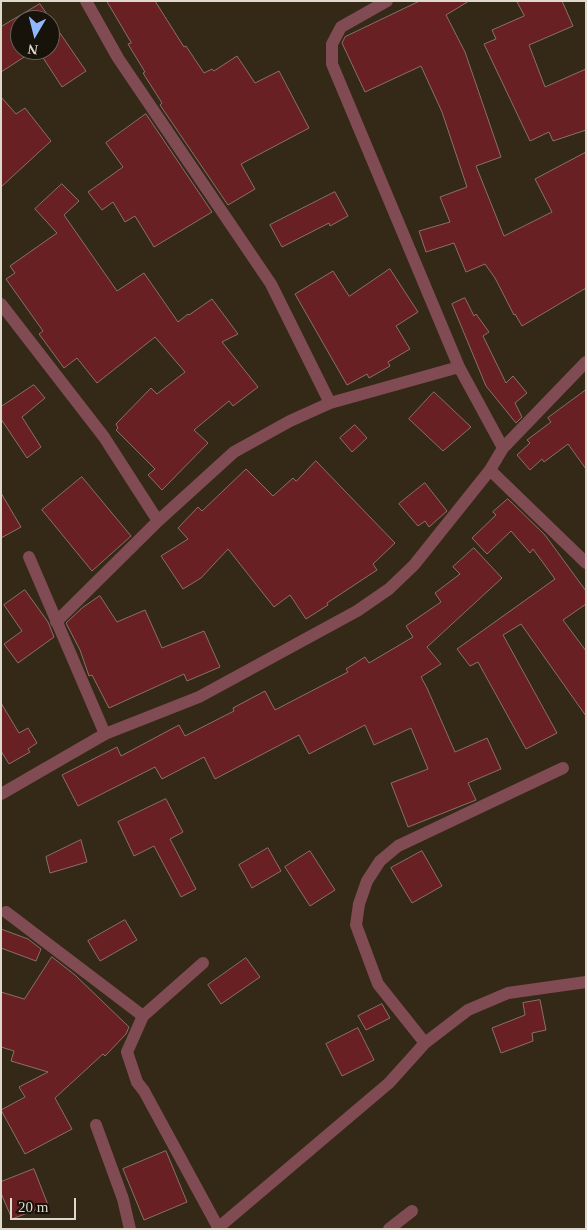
<!DOCTYPE html>
<style>
body{margin:0}
#map{position:relative;width:587px;height:1230px;overflow:hidden;background:#342816;font-family:"Times New Roman",serif}
canvas{display:block}
.frame{position:absolute;inset:0;border:2px solid #dfd8cc;pointer-events:none}
.north{position:absolute;left:10px;top:10px;width:50px;height:50px;box-sizing:border-box;background:#17120a;border:1px solid #676158;border-radius:50%;rotate:188deg;font-size:14px;font-weight:700;line-height:20px;text-align:center;color:#dfd8cc}
.north::after{content:'';display:block;margin:auto;width:18px;height:22px;background:#90b8fd;clip-path:polygon(50% 0,100% 100%,50% 72%,0 100%)}
.scale{position:absolute;left:10px;top:1198px;width:66px;height:22px;box-sizing:border-box;border:2px solid #dfd8cc;border-top:0;padding-left:6px;font-size:15px;line-height:18px;white-space:nowrap;color:#dfd8cc;-webkit-text-stroke:4px #17120a;paint-order:stroke}
</style>
<div id="map">
<canvas width="587" height="1230"></canvas>
<div class="frame"></div>
<div class="north">N</div>
<div class="scale">20 m</div>
</div>
<script>
const ctx = document.querySelector('canvas').getContext('2d');
ctx.lineJoin = 'round';
function fillPath(path, color) { ctx.fillStyle = color; ctx.fill(path, 'evenodd'); }
function trace(path, color, width, dash) { ctx.strokeStyle = color; ctx.lineWidth = width; ctx.lineCap = dash ? 'butt' : 'round'; ctx.setLineDash(dash || []); ctx.stroke(path); }
const building = new Path2D(`
 M 107,1 L 155,1 L 184,47 L 186,46 L 204,73 L 212,69 L 214,71 L 237,56 L 255,83 L 279,71 L 309,128 L 241,164 L 255,189 L 228,205 L 160,105 L 162,103 L 143,73 L 145,72 L 128,44 L 131,43 Z
 M 420,1 L 469,1 L 446,15 L 465,52 L 501,157 L 476,166 L 504,236 L 552,212 L 535,179 L 586,152 L 586,288 L 522,326 L 515,314 L 514,315 L 495,278 L 485,264 L 466,272 L 454,243 L 426,252 L 419,231 L 450,222 L 440,197 L 467,187 L 442,112 L 421,66 L 365,92 L 342,43 L 345,37 Z
 M 517,1 L 562,1 L 573,26 L 529,45 L 545,87 L 586,69 L 586,130 L 553,141 L 549,132 L 530,141 L 484,44 L 496,39 L 492,30 L 524,16 Z
 M 40,4 L 86,71 L 62,87 L 38,50 L 50,50 L 50,20 L 20,20 L 20,50 L 35,50 L 1,72 L 1,27 Z
 M 1,97 L 16,114 L 25,108 L 51,141 L 1,187 Z
 M 146,114 L 212,212 L 154,247 L 135,216 L 125,222 L 113,202 L 102,210 L 88,192 L 123,167 L 106,143 Z
 M 62,184 L 79,201 L 64,215 L 117,291 L 144,273 L 178,322 L 188,314 L 189,315 L 212,299 L 238,334 L 222,342 L 258,387 L 233,406 L 229,401 L 194,430 L 208,443 L 162,490 L 148,475 L 155,469 L 116,430 L 118,428 L 116,424 L 151,388 L 157,394 L 185,372 L 155,337 L 97,383 L 77,358 L 64,368 L 39,334 L 43,331 L 6,279 L 15,273 L 10,266 L 57,233 L 35,209 Z
 M 335,192 L 348,216 L 330,226 L 329,223 L 282,247 L 270,225 Z
 M 390,269 L 418,312 L 396,326 L 410,349 L 388,362 L 390,366 L 369,378 L 367,374 L 347,385 L 295,294 L 333,271 L 349,296 Z
 M 465,298 L 474,316 L 476,314 L 489,332 L 483,336 L 506,383 L 513,376 L 527,393 L 515,403 L 522,417 L 516,423 L 486,386 L 452,304 Z
 M 34,385 L 45,398 L 22,417 L 41,447 L 27,458 L 1,419 L 1,407 Z
 M 586,390 L 586,469 L 568,444 L 544,462 L 542,459 L 530,470 L 517,455 L 530,443 L 527,440 L 551,422 L 548,418 Z
 M 434,392 L 471,427 L 443,451 L 409,419 Z
 M 355,425 L 367,438 L 352,452 L 340,438 Z
 M 316,461 L 395,543 L 373,564 L 377,570 L 327,603 L 328,605 L 306,619 L 290,595 L 274,607 L 228,549 L 201,578 L 183,589 L 161,556 L 188,539 L 178,528 L 198,507 L 202,511 L 246,469 L 273,496 L 293,478 L 296,481 Z
 M 82,477 L 131,536 L 92,571 L 42,510 Z
 M 425,483 L 447,511 L 429,527 L 425,521 L 418,526 L 399,504 Z
 M 1,493 L 21,527 L 1,538 Z
 M 508,499 L 545,535 L 586,591 L 586,604 L 563,620 L 586,651 L 586,716 L 521,624 L 503,635 L 557,733 L 526,749 L 478,662 L 470,666 L 457,649 L 555,579 L 533,549 L 530,553 L 511,531 L 487,554 L 472,538 L 496,515 L 493,512 Z
 M 474,548 L 502,578 L 427,647 L 441,664 L 421,677 L 427,688 L 455,752 L 487,738 L 501,769 L 468,783 L 476,800 L 408,827 L 391,783 L 428,769 L 411,728 L 374,745 L 365,725 L 309,754 L 299,735 L 215,779 L 204,757 L 162,779 L 155,767 L 78,806 L 62,775 L 117,747 L 121,756 L 179,725 L 185,736 L 234,711 L 233,708 L 265,691 L 275,710 L 348,672 L 346,669 L 365,657 L 369,663 L 413,637 L 406,626 L 441,602 L 435,593 L 460,574 L 453,567 Z
 M 25,590 L 48,622 L 54,637 L 18,663 L 4,644 L 22,631 L 4,605 Z
 M 100,596 L 117,622 L 145,610 L 162,648 L 204,631 L 220,667 L 187,681 L 184,674 L 109,708 L 92,675 L 89,676 L 80,650 L 66,623 L 82,608 Z
 M 1,703 L 19,733 L 28,728 L 37,743 L 28,749 L 30,752 L 9,764 L 1,751 Z
 M 166,799 L 183,832 L 170,839 L 196,889 L 181,897 L 154,846 L 134,856 L 118,822 Z
 M 81,840 L 87,862 L 50,873 L 46,857 Z
 M 268,848 L 281,871 L 252,888 L 239,865 Z
 M 310,851 L 335,890 L 310,906 L 285,867 Z
 M 422,851 L 442,886 L 412,903 L 391,868 Z
 M 125,920 L 137,940 L 100,961 L 88,941 Z
 M 1,929 L 28,939 L 41,949 L 36,961 L 1,948 Z
 M 52,957 L 75,975 L 129,1027 L 126,1034 L 105,1056 L 103,1054 L 55,1098 L 72,1129 L 25,1154 L 1,1110 L 25,1097 L 19,1087 L 48,1072 L 11,1061 L 14,1051 L 1,1047 L 1,992 L 24,999 Z
 M 246,958 L 260,977 L 221,1004 L 208,985 Z
 M 540,1000 L 546,1030 L 532,1033 L 533,1041 L 501,1053 L 492,1028 L 525,1015 L 523,1003 Z
 M 382,1004 L 390,1018 L 366,1030 L 358,1016 Z
 M 358,1028 L 374,1060 L 342,1076 L 326,1044 Z
 M 166,1151 L 187,1202 L 144,1220 L 123,1169 Z
 M 34,1169 L 48,1205 L 12,1219 L 1,1193 L 1,1182 Z`);
fillPath(building, '#692023');
trace(building, '#8a6f6e', 1);
trace(new Path2D(`
 M 86,1 L 118,58 L 271,284 L 330,403
 M 387,1 L 341,27 L 332,44 L 332,64 L 459,367 L 503,448
 M 1,304 L 104,437 L 158,521
 M 490,470 L 586,563
 M 56,622 L 158,521 L 234,452 L 290,421 L 330,403 L 459,367
 M 1,794 L 105,734 L 199,697 L 357,611 L 389,589 L 414,565 L 490,470 L 503,448 L 586,362
 M 6,912 L 143,1016
 M 203,963 L 143,1016 L 127,1052 L 137,1082 L 144,1091 L 219,1229
 M 425,1043 L 378,984 L 356,925 L 359,904 L 367,881 L 380,861 L 398,846 L 563,768
 M 96,1125 L 123,1199 L 130,1229
 M 219,1227 L 389,1083 L 425,1043 L 468,1010 L 508,993 L 586,982
 M 389,1229 L 412,1211`), '#814b54', 12);
trace(new Path2D(`
 M 29,557 L 105,734`), '#814b54', 12);
</script>
